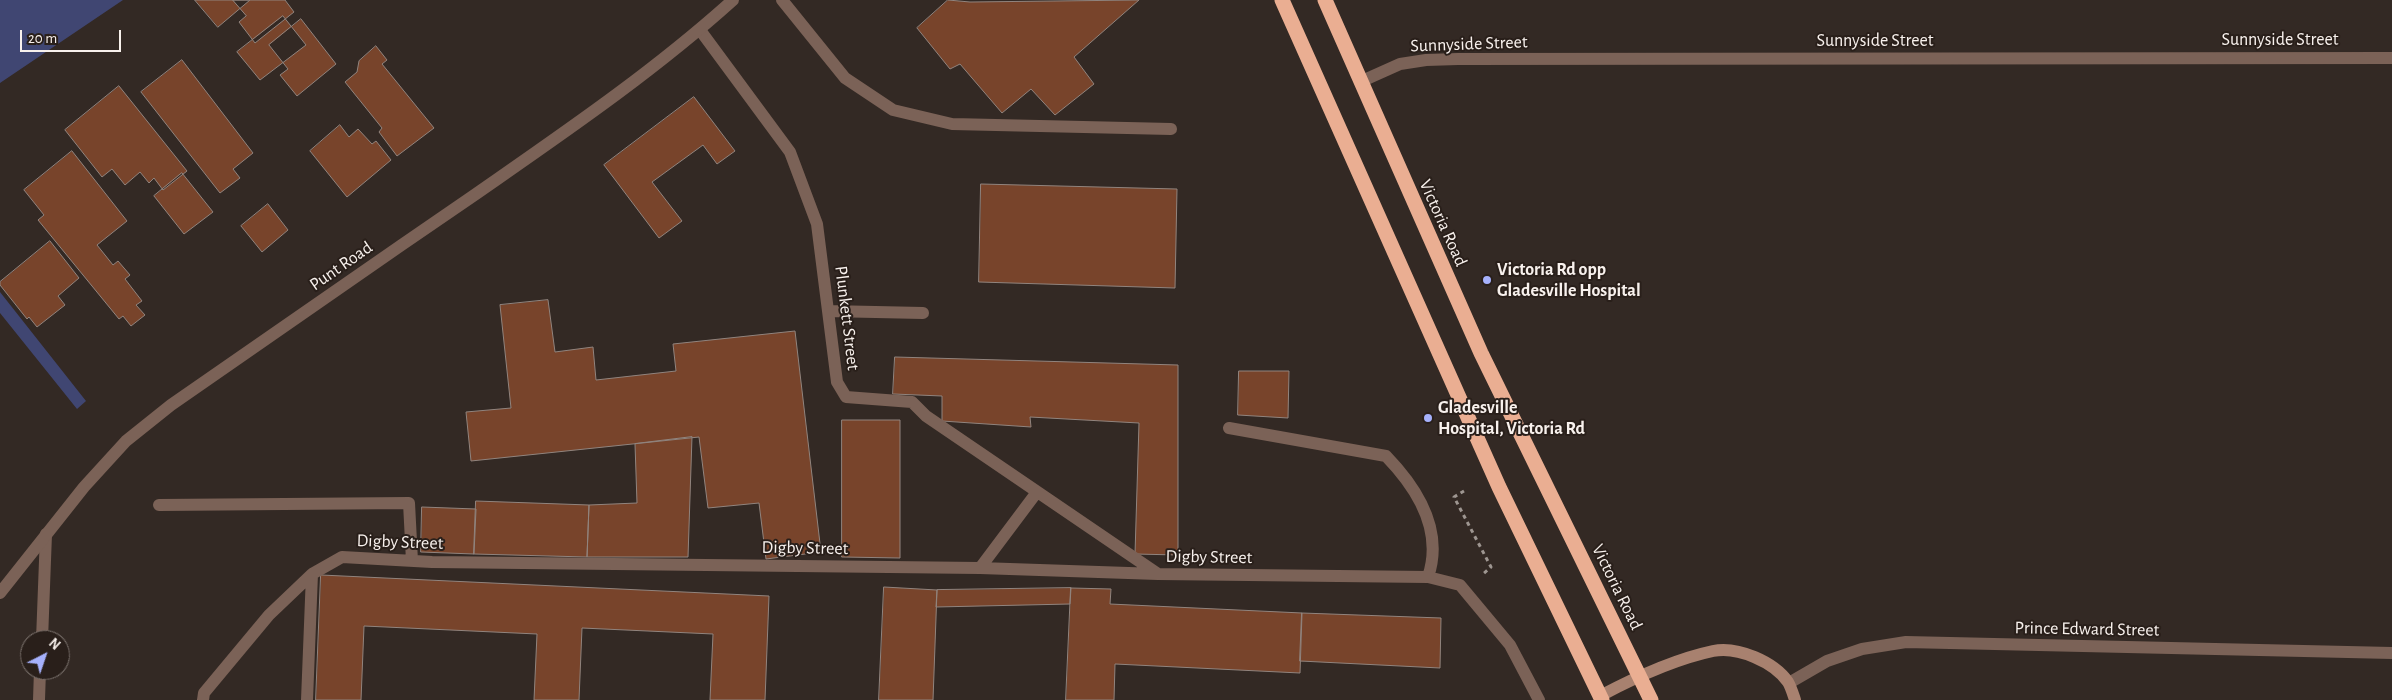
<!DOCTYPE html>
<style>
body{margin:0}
#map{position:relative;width:2392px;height:700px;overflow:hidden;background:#332924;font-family:"Alegreya Sans",sans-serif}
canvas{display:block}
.north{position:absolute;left:20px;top:630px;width:50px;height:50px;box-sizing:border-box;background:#291f1a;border:1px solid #7c736e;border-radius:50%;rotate:41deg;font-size:14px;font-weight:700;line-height:20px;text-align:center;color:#f8f1ed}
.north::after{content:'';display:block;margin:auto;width:18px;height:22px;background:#a6b1fc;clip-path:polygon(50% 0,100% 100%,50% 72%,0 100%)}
.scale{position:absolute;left:20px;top:30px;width:101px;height:22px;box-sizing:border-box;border:2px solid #f8f1ed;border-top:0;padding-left:6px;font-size:15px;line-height:18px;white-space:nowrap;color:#f8f1ed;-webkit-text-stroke:4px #291f1a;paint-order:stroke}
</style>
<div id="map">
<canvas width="2392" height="700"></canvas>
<div class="north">N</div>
<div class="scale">20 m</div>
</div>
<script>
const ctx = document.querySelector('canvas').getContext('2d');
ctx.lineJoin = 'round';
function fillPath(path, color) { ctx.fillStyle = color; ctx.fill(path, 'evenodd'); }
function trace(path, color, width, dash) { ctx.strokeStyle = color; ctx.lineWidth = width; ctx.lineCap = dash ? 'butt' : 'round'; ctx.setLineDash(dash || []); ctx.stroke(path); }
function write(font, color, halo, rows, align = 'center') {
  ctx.font = font + ' "Alegreya Sans",sans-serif'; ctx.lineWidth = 4; ctx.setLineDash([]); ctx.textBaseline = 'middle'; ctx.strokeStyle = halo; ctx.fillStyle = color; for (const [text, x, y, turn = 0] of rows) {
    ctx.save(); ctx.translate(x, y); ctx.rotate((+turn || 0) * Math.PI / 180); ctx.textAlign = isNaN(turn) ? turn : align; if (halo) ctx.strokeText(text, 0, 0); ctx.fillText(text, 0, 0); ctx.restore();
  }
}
fillPath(new Path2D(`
 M 0,0 L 123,0 L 0,83 Z
 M 0,292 L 86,401 L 77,409 L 0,313 Z`), '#404672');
const building = new Path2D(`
 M 195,0 L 250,0 L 218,27 Z
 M 233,0 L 285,0 L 294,12 L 255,43 L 239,22 L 246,16 Z
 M 948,0 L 970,2 L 1139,0 L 1074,57 L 1094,84 L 1055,115 L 1031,89 L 1002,113 L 960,64 L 950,69 L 917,28 Z
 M 283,16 L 306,45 L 260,80 L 237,52 Z
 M 301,19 L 336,64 L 297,96 L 280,75 L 288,69 L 269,45 Z
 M 376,46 L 387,60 L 382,64 L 434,128 L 397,156 L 379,132 L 382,128 L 345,82 L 357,72 L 359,61 Z
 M 182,60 L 253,153 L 233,169 L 240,178 L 220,193 L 141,92 Z
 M 119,86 L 187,171 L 163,190 L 154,178 L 149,183 L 140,172 L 125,185 L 112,169 L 102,177 L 65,130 Z
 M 694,97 L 735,151 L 717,164 L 703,145 L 652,182 L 682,221 L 659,238 L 604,165 Z
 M 340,125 L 349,137 L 358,129 L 372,144 L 376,141 L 391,160 L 347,197 L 310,151 Z
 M 72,151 L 127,221 L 97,245 L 113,265 L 118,261 L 130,275 L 125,279 L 142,301 L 136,305 L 145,315 L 131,326 L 123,316 L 119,319 L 38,220 L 44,215 L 24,190 Z
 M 182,173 L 213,212 L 184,234 L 154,196 Z
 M 981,184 L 1177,189 L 1175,288 L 979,282 Z
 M 268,204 L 288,230 L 262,252 L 241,226 Z
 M 50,241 L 79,278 L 58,296 L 65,305 L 37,327 L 29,317 L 27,319 L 0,285 L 0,282 Z
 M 548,300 L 555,352 L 593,347 L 596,380 L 676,371 L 673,344 L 795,331 L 821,552 L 766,559 L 759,503 L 708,508 L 699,437 L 471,461 L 466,412 L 511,408 L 500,305 Z
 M 895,357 L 1178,365 L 1178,555 L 1135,554 L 1139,423 L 1030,417 L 1031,427 L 942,421 L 942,396 L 893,394 Z
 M 1239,371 L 1289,371 L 1288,418 L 1238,415 Z
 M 842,420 L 900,420 L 900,558 L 842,557 Z
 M 692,437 L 688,557 L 587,557 L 589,505 L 637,503 L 635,444 Z
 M 476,501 L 589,505 L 587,557 L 474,554 Z
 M 422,507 L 476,509 L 474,554 L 421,552 Z
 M 321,575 L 769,596 L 765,700 L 710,700 L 713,634 L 582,628 L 579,700 L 534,700 L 537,634 L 364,626 L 361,700 L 316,700 Z
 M 884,587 L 937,590 L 933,700 L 879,700 Z
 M 1071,588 L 1070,604 L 936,607 L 937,590 Z
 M 1071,588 L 1111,589 L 1110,604 L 1302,613 L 1300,673 L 1115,664 L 1114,700 L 1066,700 Z
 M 1302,613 L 1441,618 L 1440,668 L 1300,661 Z`);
fillPath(building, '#78442b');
trace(building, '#91847e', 1);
trace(new Path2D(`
 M 1464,491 L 1454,497 L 1491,567 L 1483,574`), '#9e9691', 3, [4, 4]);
trace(new Path2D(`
 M 782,0 L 845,78 L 893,110 L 952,124 L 1171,129
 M 700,30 L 790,152 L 817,224 L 837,382 L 846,397 L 912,402 L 926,416 L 1158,574
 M 828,311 L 923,313
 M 1229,428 L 1386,456 C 1417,488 1444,530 1428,577
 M 159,505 L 409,503 L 412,561
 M 980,568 L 1037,492
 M 42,640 L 46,534
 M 39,700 L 40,670
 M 203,700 L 204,693 L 269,615 L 312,574
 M 307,700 L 312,574 L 342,557 L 432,562 L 980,568 L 1158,574 L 1428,577 L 1460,585 L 1510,645 L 1539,700`), '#7b6257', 12);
trace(new Path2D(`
 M 1362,81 L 1400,64 L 1426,60 L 1458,59 L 2392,58
 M 0,593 L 84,487 L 126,441 L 171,405 C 272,335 372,265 473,196 C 562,134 652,73 733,0
 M 1789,683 L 1827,661 L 1862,649 L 1906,642 L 2392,653`), '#7b6257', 12);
trace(new Path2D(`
 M 1600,696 C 1634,678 1675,659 1713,651 C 1738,646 1774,662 1788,682 C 1791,687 1793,694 1795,700`), '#a8816f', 12);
trace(new Path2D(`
 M 1282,0 L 1499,487 L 1602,700
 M 1325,0 L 1481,353 L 1651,700`), '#eaae92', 15);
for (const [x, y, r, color] of [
 [1487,280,5,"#a6b1fc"],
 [1428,418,5,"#a6b1fc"]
]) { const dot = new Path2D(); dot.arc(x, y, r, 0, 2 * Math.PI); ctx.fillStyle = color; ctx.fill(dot); trace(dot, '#291f1a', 2); }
write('18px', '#f8f1ed', '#291f1a', [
 ["Sunnyside Street",2280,40],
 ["Sunnyside Street",1875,41],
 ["Sunnyside Street",1469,44,-2],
 ["Victoria Road",1443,223,66],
 ["Punt Road",341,266,-35],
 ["Plunkett Street",847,318,83],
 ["Digby Street",400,542,2],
 ["Digby Street",805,548,1],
 ["Digby Street",1209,557,1],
 ["Victoria Road",1617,587,64],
 ["Prince Edward Street",2087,629,1]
]);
write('bold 18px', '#f8f1ed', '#291f1a', [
 ["Victoria Rd opp",1497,270],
 ["Gladesville Hospital",1497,291],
 ["Gladesville",1438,408],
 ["Hospital, Victoria Rd",1438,429]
], 'left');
</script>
